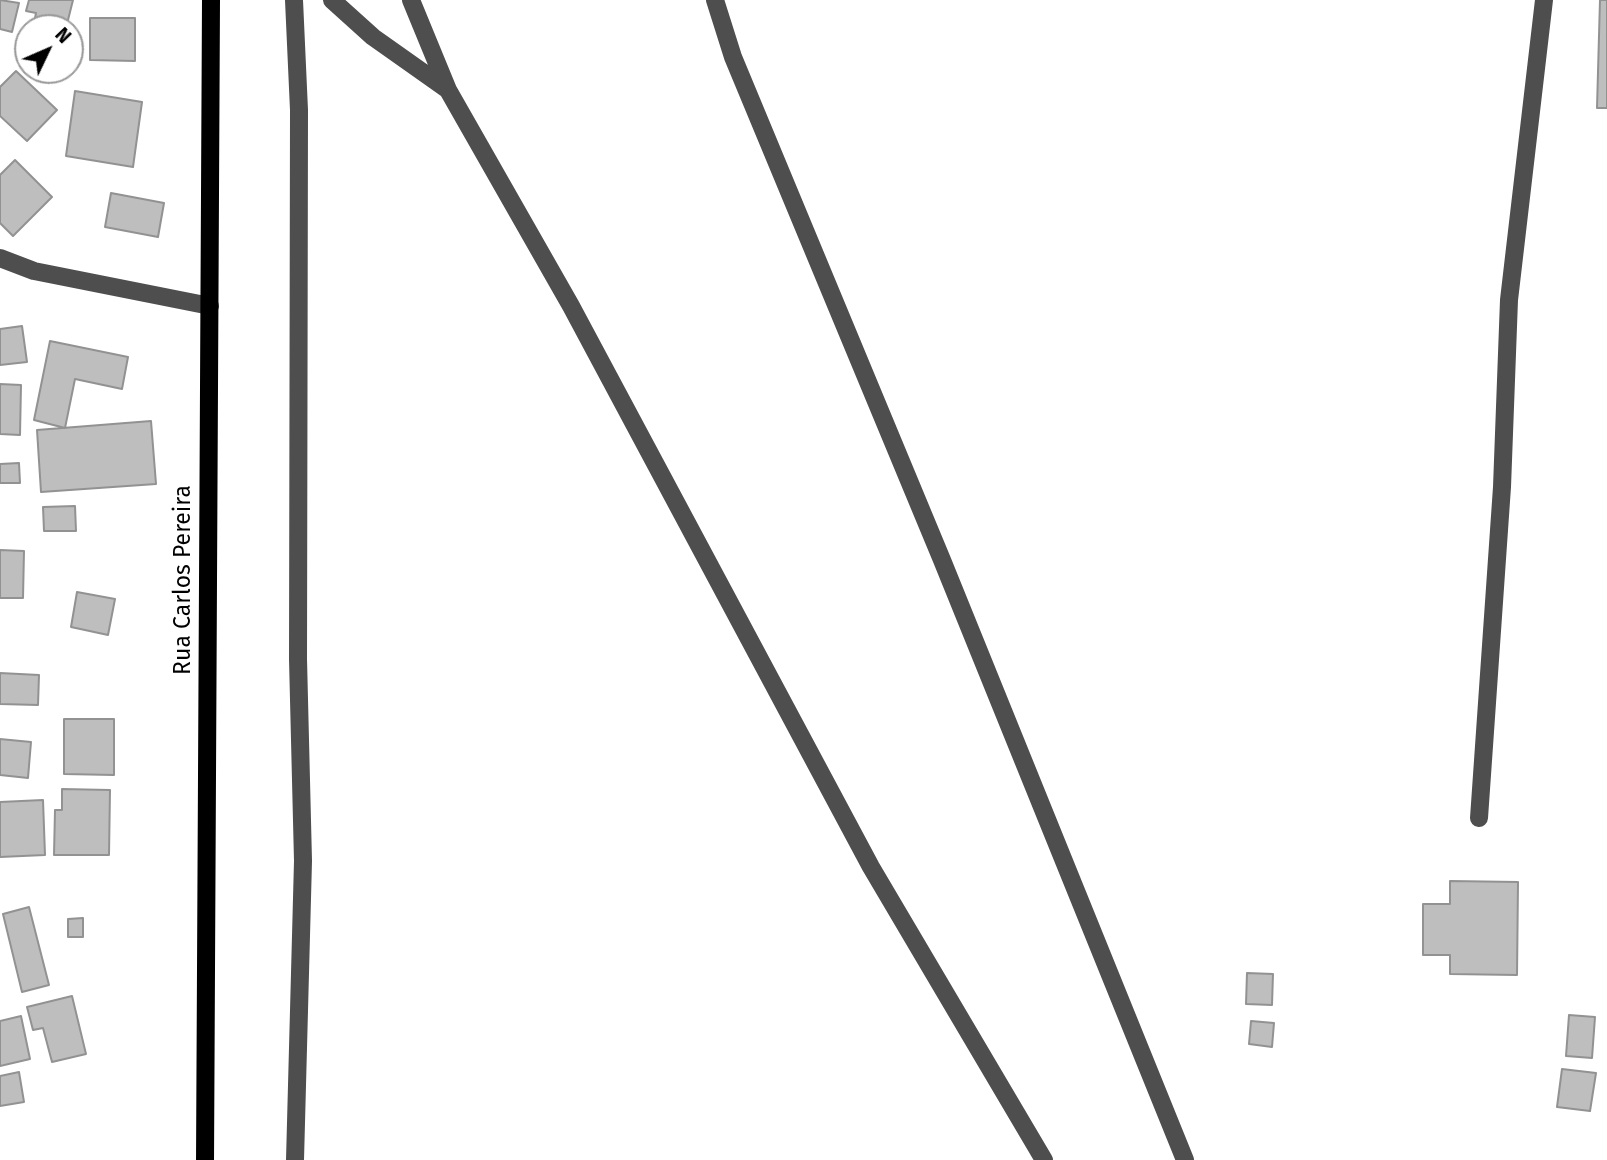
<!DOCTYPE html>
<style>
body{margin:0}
#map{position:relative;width:1607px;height:1160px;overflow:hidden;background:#fff;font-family:"Fira Sans",sans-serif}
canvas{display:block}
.north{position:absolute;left:14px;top:14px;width:70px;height:70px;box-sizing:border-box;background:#fff;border:2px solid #999;border-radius:50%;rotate:46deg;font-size:19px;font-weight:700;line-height:28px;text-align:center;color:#000}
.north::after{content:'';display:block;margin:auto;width:24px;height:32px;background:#000;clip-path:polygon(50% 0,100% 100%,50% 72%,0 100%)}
</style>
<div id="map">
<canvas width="1607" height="1160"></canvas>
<div class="north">N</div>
</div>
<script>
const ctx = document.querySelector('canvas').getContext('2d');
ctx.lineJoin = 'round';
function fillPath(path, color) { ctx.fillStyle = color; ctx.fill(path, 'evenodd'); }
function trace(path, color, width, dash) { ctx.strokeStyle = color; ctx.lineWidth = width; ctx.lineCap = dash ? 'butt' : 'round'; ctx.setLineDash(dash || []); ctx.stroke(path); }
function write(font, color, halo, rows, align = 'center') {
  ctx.font = font + ' "Fira Sans",sans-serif'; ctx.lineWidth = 6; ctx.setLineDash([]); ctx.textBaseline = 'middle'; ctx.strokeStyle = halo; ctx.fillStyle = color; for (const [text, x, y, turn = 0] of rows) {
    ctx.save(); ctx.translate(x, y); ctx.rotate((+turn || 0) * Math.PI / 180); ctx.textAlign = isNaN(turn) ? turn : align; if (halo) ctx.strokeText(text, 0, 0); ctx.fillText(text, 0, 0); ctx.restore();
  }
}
const building = new Path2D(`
 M 0,0 L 19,3 L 12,32 L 0,29 Z
 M 29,0 L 73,0 L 66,28 L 33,28 L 36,13 L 26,11 Z
 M 1600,0 L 1607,0 L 1607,108 L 1597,108 Z
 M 90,18 L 135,18 L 135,61 L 90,60 Z
 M 16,71 L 57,110 L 27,141 L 0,116 L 0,87 Z
 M 75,91 L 142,102 L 133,167 L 66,156 Z
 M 15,160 L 52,197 L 13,236 L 0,223 L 0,175 Z
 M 111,193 L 164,203 L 158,237 L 105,227 Z
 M 22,326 L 27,362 L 0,365 L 0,329 Z
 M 50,341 L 128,357 L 122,389 L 75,379 L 65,428 L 34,420 Z
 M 0,384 L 21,385 L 20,435 L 0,434 Z
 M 151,421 L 156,484 L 41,492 L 37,430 Z
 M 19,463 L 20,483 L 0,483 L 0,464 Z
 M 75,506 L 76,531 L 44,531 L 43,507 Z
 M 0,550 L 24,551 L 23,598 L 0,598 Z
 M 77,592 L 115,599 L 108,635 L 71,627 Z
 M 0,673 L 39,675 L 38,705 L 0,704 Z
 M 64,719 L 114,719 L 114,775 L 64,774 Z
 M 0,739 L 31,742 L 28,778 L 0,775 Z
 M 62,789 L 110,790 L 109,855 L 54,855 L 55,810 L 62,810 Z
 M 43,800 L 45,855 L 0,857 L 0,802 Z
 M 1450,881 L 1518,882 L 1517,975 L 1450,974 L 1450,955 L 1423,955 L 1423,904 L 1450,904 Z
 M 29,907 L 49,985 L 22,992 L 3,914 Z
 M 83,918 L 83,937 L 68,937 L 68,919 Z
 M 1247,973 L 1273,974 L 1272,1005 L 1246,1004 Z
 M 72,996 L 86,1054 L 52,1062 L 43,1028 L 33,1030 L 27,1007 Z
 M 1569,1015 L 1595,1017 L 1592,1058 L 1566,1056 Z
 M 21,1016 L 30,1059 L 0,1066 L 0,1021 Z
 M 1251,1021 L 1274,1023 L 1272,1047 L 1249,1044 Z
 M 1562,1069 L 1596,1073 L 1590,1111 L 1557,1107 Z
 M 19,1072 L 24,1102 L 0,1106 L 0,1076 Z`);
fillPath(building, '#bebebe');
trace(building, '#929292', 2);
trace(new Path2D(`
 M 294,0 L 299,110 L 298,659 L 303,861 L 295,1160
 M 332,0 L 373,37 L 448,90
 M 411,0 L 448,90 L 571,306 L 871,867 L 1044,1160
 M 715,0 L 733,57 L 942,560 L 1185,1160
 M 0,258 L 34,271 L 210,306
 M 1479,818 L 1502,487 L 1509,300 L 1544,0`), '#4e4e4e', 18);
trace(new Path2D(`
 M 205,1160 L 211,0`), '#000', 18);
write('23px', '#000', '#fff', [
 ["Rua Carlos Pereira",184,580,-90]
]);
</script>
